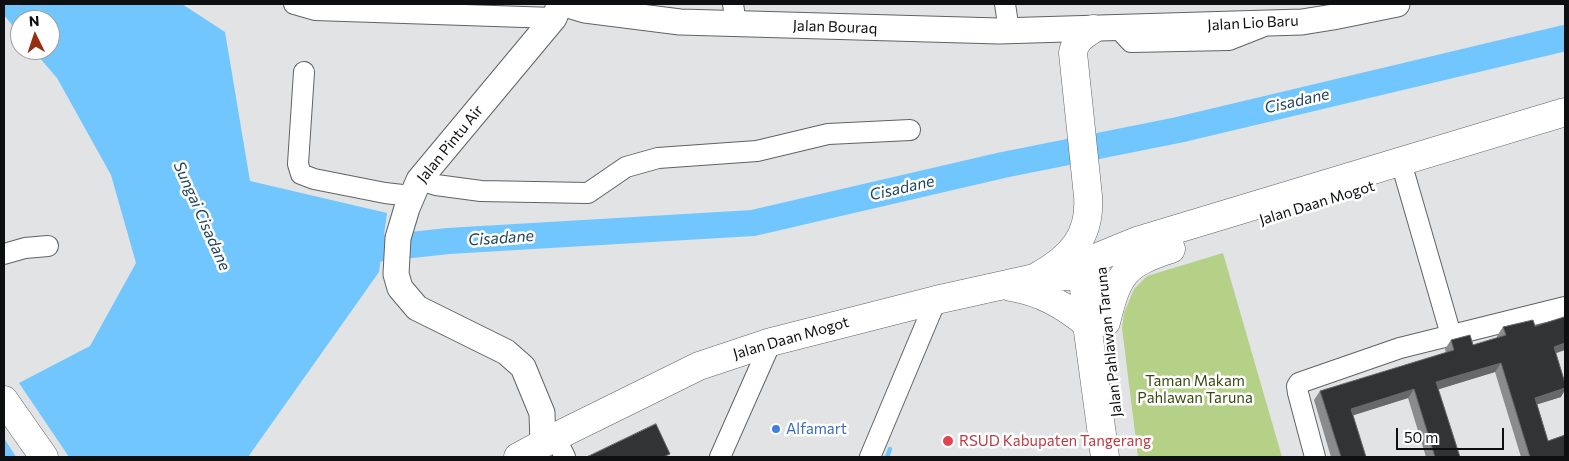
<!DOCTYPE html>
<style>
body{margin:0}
#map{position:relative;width:1569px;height:461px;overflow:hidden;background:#e1e3e5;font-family:Commissioner,sans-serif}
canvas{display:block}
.frame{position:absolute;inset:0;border:5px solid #0e0f10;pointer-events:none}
.north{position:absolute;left:10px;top:10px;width:50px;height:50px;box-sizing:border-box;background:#fff;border:1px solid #9f9f9f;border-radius:50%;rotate:356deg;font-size:14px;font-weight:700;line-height:20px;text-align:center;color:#0e0f10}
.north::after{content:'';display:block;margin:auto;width:18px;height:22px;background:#962f10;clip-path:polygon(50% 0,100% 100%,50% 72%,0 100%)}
.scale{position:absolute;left:1396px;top:428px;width:108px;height:22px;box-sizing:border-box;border:2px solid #0e0f10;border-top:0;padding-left:6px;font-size:15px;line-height:18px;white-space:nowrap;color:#0e0f10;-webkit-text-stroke:4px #fff;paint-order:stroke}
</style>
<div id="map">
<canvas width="1569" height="461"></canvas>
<div class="frame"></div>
<div class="north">N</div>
<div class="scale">50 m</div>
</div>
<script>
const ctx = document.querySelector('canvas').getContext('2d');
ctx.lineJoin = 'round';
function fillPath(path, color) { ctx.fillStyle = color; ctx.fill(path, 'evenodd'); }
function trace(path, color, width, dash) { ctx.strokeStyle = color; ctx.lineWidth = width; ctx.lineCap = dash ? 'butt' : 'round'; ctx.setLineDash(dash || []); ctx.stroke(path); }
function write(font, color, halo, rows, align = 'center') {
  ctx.font = font + ' Commissioner,sans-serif'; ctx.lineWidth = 5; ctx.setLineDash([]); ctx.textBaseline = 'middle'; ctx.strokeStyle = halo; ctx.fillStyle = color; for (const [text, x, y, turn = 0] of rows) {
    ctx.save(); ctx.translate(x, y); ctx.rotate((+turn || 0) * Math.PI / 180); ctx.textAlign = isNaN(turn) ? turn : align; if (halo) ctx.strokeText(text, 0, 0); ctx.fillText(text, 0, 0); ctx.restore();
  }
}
fillPath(new Path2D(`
 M 1223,253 L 1282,457 L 1138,457 L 1122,328 L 1124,313 L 1134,289 L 1147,276 Z`), '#b5d188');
fillPath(new Path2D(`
 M 4,4 L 182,4 L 225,32 L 250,181 L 387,213 L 379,272 L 248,457 L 69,457 L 19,383 L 90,346 L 136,263 L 111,175 L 57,78 L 33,50 L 50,50 L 50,20 L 20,20 L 20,35 L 4,15 Z
 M 4,438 L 16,457 L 4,457 Z`), '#71c6fe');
trace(new Path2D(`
 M 887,457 L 890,449`), '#71c6fe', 4.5);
trace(new Path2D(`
 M 347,252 L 448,241 L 753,223 L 1003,165 L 1178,130 L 1565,38`), '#71c6fe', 26);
const minor = new Path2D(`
 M 294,4 L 315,10 L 554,18
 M 733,4 L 736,24
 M 1005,4 L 1009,31
 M 1118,28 L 1131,42 L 1229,40 L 1262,27
 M 304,72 L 298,164 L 301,174 L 314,179 L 385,193 L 411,196
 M 1405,176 L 1451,335
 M 419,180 L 436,185 L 481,191 L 588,193 L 626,167 L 658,158 L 757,151 L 828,134 L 910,130
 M 4,254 L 25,248 L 48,246
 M 555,437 L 565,457
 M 720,457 L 771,342
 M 870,457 L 936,300
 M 1315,457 L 1298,393 L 1297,386 L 1299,383 L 1400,348 L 1565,307`);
const major = new Path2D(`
 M 565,4 L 585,10 L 680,22 L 999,31 L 1302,22 L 1333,17 L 1397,4
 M 543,444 L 542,413 L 523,367 L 506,352 L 417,308 L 400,288 L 396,274 L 398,238 L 407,208 L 419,180 L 554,18 L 560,4`);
const highway = new Path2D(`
 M 1038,276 C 1071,258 1091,236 1088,196 L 1073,53 C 1075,40 1083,36 1093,29
 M 1011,287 C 1041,292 1064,305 1087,324
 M 1106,322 C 1118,274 1124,264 1171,249
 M 4,400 L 44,457
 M 518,457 L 555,437 L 699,366 L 771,342 L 936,300 L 1035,278 L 1083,275 L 1089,277 L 1103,285
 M 1105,457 L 1087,324 L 1083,275 L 1088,264 L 1093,259 L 1137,241 L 1565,112`);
trace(minor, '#606264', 22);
trace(major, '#606264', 27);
trace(highway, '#606264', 29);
trace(minor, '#fff', 20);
trace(major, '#fff', 25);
trace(highway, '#fff', 28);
fillPath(new Path2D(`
 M 1535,326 L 1556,353 L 1561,397 L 1537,404 L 1548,441 L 1565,457 L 1521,457 L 1495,372 L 1438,389 L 1460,457 L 1426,457 L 1408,398 L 1353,415 L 1366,457 L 1331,457 L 1314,400 L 1320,391 L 1446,353 L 1445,349 L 1451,340 L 1473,345 L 1497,338 L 1497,336 L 1503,327 Z`), '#898b8d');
fillPath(new Path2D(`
 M 1565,343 L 1565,350 L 1548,356 L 1554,347 Z
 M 1501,363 L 1495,372 L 1430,392 L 1436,382 Z
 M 1565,388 L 1565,390 L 1561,397 L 1529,407 L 1535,398 Z
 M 1414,389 L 1408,398 L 1345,418 L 1351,409 Z`), '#66686a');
const building = new Path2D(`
 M 1565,317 L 1565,343 L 1554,347 L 1565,383 L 1565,388 L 1535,398 L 1548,441 L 1565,435 L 1565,457 L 1530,457 L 1501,363 L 1436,382 L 1460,457 L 1435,457 L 1414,389 L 1351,409 L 1366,457 L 1341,457 L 1320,391 L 1454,350 L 1451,340 L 1470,335 L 1473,345 L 1506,335 L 1503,327 L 1533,320 L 1535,326 Z
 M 656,424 L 670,454 L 663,457 L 587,457 Z`);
fillPath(building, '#313335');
trace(building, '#66686a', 1);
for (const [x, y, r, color] of [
 [776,429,5,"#3f7fe0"],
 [948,441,6,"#e0444e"]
]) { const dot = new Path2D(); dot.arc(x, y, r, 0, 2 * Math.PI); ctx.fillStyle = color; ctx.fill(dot); trace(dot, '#fff', 2); }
write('15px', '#0e0f10', '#fff', [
 ["Jalan Lio Baru",1253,23,-3],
 ["Jalan Bouraq",835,27,2],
 ["Jalan Pintu Air",450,144,-51],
 ["Jalan Daan Mogot",1317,203,-17],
 ["Jalan Daan Mogot",791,338,-16],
 ["Jalan Pahlawan Taruna",1109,342,-96]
]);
write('15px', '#374a0d', '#fff', [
 ["Taman Makam",1195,381],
 ["Pahlawan Taruna",1195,398]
]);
write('15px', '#366cbe', '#fff', [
 ["Alfamart",786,429]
], 'left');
write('15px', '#be3a42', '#fff', [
 ["RSUD Kabupaten Tangerang",959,441]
], 'left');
write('italic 16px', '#1f445b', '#fff', [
 ["Cisadane",1297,101,-13],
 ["Cisadane",902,188,-13],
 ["Sungai Cisadane",202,216,66],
 ["Cisadane",501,238,-4]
]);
</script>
